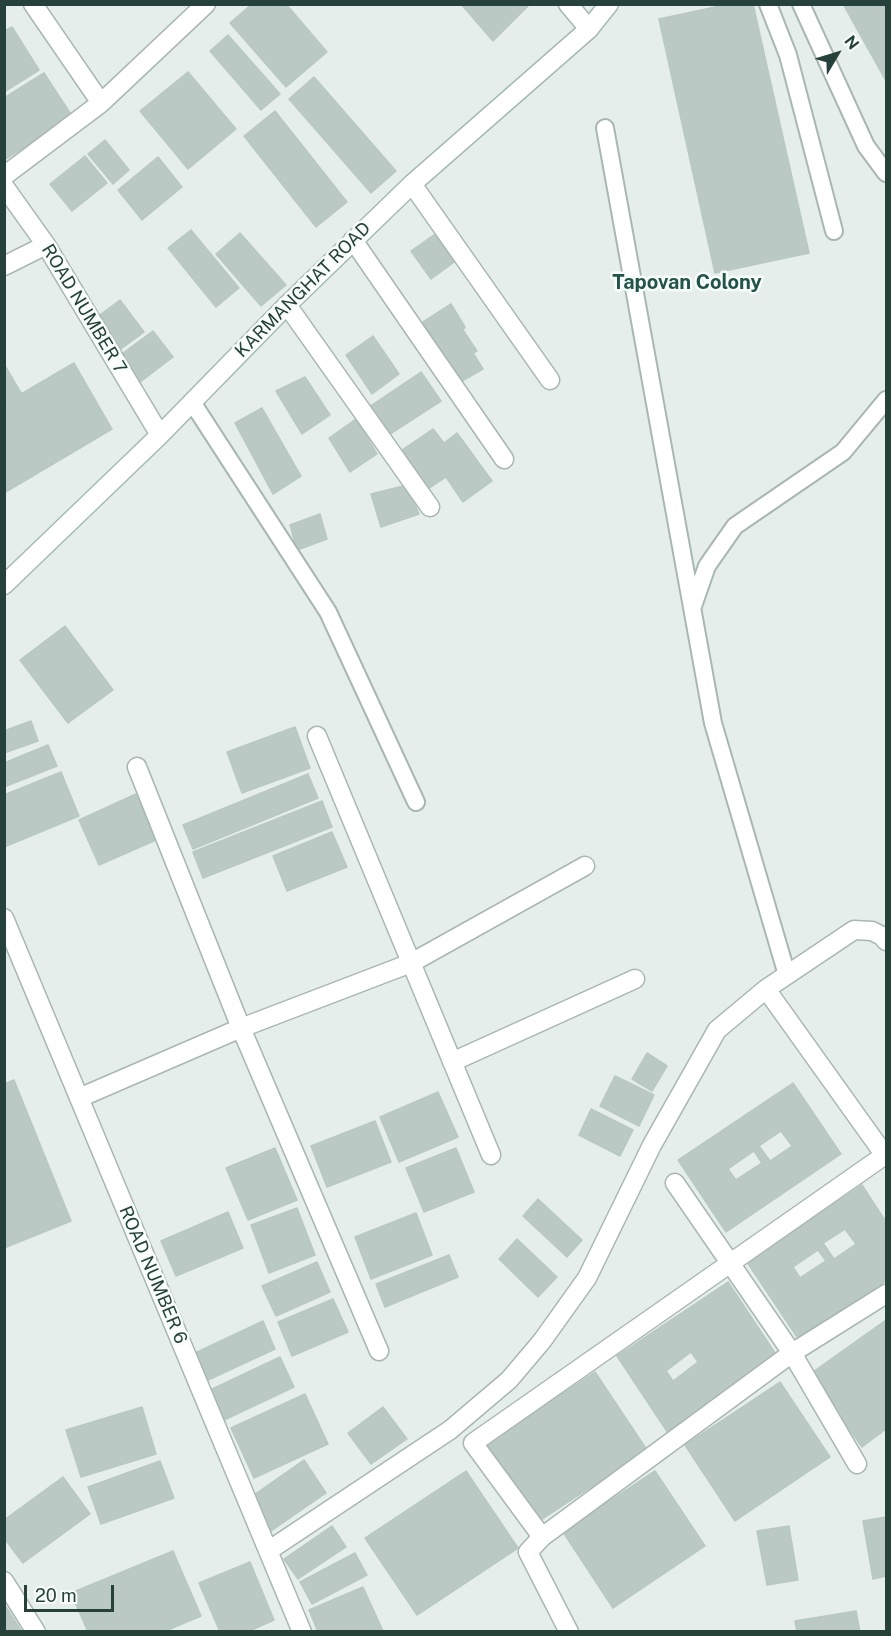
<!DOCTYPE html>
<style>
body{margin:0}
#map{position:relative;width:891px;height:1636px;overflow:hidden;background:#e6eeeb;font-family:"Public Sans",sans-serif}
canvas{display:block}
.frame{position:absolute;inset:0;border:6px solid #25413a;pointer-events:none}
.north{position:absolute;left:807px;top:24px;width:60px;height:60px;-webkit-text-stroke:4px #f7fbf9;paint-order:stroke;rotate:52deg;font-size:16px;font-weight:700;line-height:24px;text-align:center;color:#25413a}
.north::after{content:'';display:block;margin:auto;width:21px;height:27px;background:#25413a;clip-path:polygon(50% 0,100% 100%,50% 72%,0 100%)}
.scale{position:absolute;left:24px;top:1585px;width:90px;height:27px;box-sizing:border-box;border:3px solid #25413a;border-top:0;padding-left:8px;font-size:18px;line-height:21px;white-space:nowrap;color:#25413a;-webkit-text-stroke:4px #f7fbf9;paint-order:stroke}
</style>
<div id="map">
<canvas width="891" height="1636"></canvas>
<div class="frame"></div>
<div class="north">N</div>
<div class="scale">20 m</div>
</div>
<script>
const ctx = document.querySelector('canvas').getContext('2d');
ctx.lineJoin = 'round';
function fillPath(path, color) { ctx.fillStyle = color; ctx.fill(path, 'evenodd'); }
function trace(path, color, width, dash) { ctx.strokeStyle = color; ctx.lineWidth = width; ctx.lineCap = dash ? 'butt' : 'round'; ctx.setLineDash(dash || []); ctx.stroke(path); }
function write(font, color, halo, rows, align = 'center') {
  ctx.font = font + ' "Public Sans",sans-serif'; ctx.lineWidth = 5; ctx.setLineDash([]); ctx.textBaseline = 'middle'; ctx.strokeStyle = halo; ctx.fillStyle = color; for (const [text, x, y, turn = 0] of rows) {
    ctx.save(); ctx.translate(x, y); ctx.rotate((+turn || 0) * Math.PI / 180); ctx.textAlign = isNaN(turn) ? turn : align; if (halo) ctx.strokeText(text, 0, 0); ctx.fillText(text, 0, 0); ctx.restore();
  }
}
const building = new Path2D(`
 M 252,4 L 286,4 L 327,52 L 286,87 L 230,23 Z
 M 461,4 L 530,4 L 493,41 Z
 M 729,4 L 753,4 L 809,253 L 715,273 L 659,19 Z
 M 843,4 L 886,4 L 886,81 Z
 M 12,27 L 39,70 L 4,92 L 4,31 Z
 M 228,35 L 280,94 L 261,110 L 210,51 Z
 M 188,72 L 236,129 L 188,169 L 140,111 Z
 M 44,73 L 72,116 L 4,160 L 4,98 Z
 M 314,77 L 396,171 L 371,193 L 289,99 Z
 M 275,111 L 347,202 L 316,227 L 244,136 Z
 M 105,140 L 129,170 L 113,184 L 88,154 Z
 M 85,156 L 107,183 L 72,211 L 50,184 Z
 M 158,157 L 182,187 L 142,220 L 118,190 Z
 M 191,230 L 239,288 L 216,307 L 168,248 Z
 M 438,232 L 457,260 L 431,279 L 411,251 Z
 M 240,233 L 286,285 L 261,306 L 216,254 Z
 M 120,300 L 144,332 L 117,352 L 93,320 Z
 M 451,304 L 465,327 L 463,330 L 477,351 L 473,353 L 483,369 L 460,382 L 423,322 Z
 M 153,331 L 173,357 L 139,383 L 119,356 Z
 M 373,336 L 399,374 L 372,394 L 346,355 Z
 M 74,363 L 112,429 L 4,493 L 4,404 Z
 M 4,364 L 21,393 L 4,402 Z
 M 421,372 L 441,401 L 390,434 L 369,407 Z
 M 305,377 L 330,415 L 302,434 L 276,391 Z
 M 262,408 L 301,476 L 273,494 L 235,423 Z
 M 356,419 L 377,454 L 350,472 L 329,438 Z
 M 433,429 L 444,443 L 457,433 L 492,481 L 463,502 L 446,477 L 428,489 L 402,450 Z
 M 407,485 L 419,514 L 381,527 L 371,494 Z
 M 320,514 L 327,539 L 297,550 L 290,525 Z
 M 65,626 L 113,690 L 68,723 L 20,660 Z
 M 31,721 L 38,741 L 4,753 L 4,731 Z
 M 295,727 L 310,768 L 242,793 L 227,752 Z
 M 48,745 L 57,766 L 4,787 L 4,763 Z
 M 61,772 L 79,816 L 4,847 L 4,795 Z
 M 308,774 L 318,798 L 193,849 L 183,825 Z
 M 136,794 L 156,840 L 99,865 L 79,820 Z
 M 322,801 L 332,827 L 203,878 L 193,852 Z
 M 332,832 L 347,867 L 287,891 L 273,856 Z
 M 647,1053 L 667,1066 L 652,1091 L 632,1079 Z
 M 615,1076 L 654,1095 L 639,1126 L 600,1106 Z
 M 14,1080 L 71,1221 L 4,1248 L 4,1084 Z
 M 793,1083 L 841,1154 L 726,1232 L 678,1160 ZM 781,1131 L 792,1146 L 770,1161 L 759,1146 ZM 754,1151 L 762,1163 L 736,1180 L 728,1169 Z
 M 438,1092 L 458,1137 L 399,1162 L 380,1117 Z
 M 591,1109 L 633,1130 L 620,1156 L 579,1135 Z
 M 375,1121 L 391,1162 L 327,1187 L 311,1146 Z
 M 275,1148 L 297,1200 L 248,1220 L 226,1168 Z
 M 456,1148 L 474,1192 L 424,1212 L 406,1168 Z
 M 862,1185 L 886,1222 L 886,1281 L 799,1340 L 747,1262 ZM 845,1229 L 856,1244 L 834,1259 L 823,1243 ZM 818,1250 L 826,1261 L 800,1278 L 793,1267 Z
 M 538,1199 L 582,1240 L 567,1257 L 523,1216 Z
 M 297,1208 L 315,1255 L 269,1273 L 251,1225 Z
 M 228,1212 L 243,1248 L 176,1276 L 161,1241 Z
 M 416,1213 L 432,1255 L 371,1279 L 355,1237 Z
 M 517,1239 L 557,1277 L 538,1297 L 499,1259 Z
 M 449,1255 L 458,1277 L 385,1307 L 376,1284 Z
 M 317,1262 L 330,1292 L 276,1316 L 262,1286 Z
 M 728,1282 L 779,1359 L 668,1433 L 617,1356 ZM 691,1352 L 698,1362 L 673,1381 L 666,1371 Z
 M 333,1299 L 348,1332 L 292,1356 L 278,1322 Z
 M 886,1320 L 886,1429 L 862,1447 L 810,1374 Z
 M 263,1321 L 275,1349 L 206,1381 L 193,1354 Z
 M 280,1357 L 294,1387 L 222,1421 L 208,1391 Z
 M 595,1372 L 647,1450 L 536,1523 L 484,1446 Z
 M 780,1382 L 830,1457 L 735,1521 L 685,1445 Z
 M 305,1394 L 328,1444 L 254,1478 L 231,1428 Z
 M 142,1407 L 156,1454 L 81,1477 L 66,1430 Z
 M 383,1407 L 407,1439 L 371,1464 L 348,1433 Z
 M 304,1460 L 326,1493 L 271,1531 L 248,1499 Z
 M 160,1461 L 174,1498 L 101,1524 L 88,1487 Z
 M 466,1471 L 518,1548 L 417,1615 L 365,1538 Z
 M 655,1471 L 705,1546 L 613,1608 L 563,1532 Z
 M 63,1477 L 90,1514 L 23,1563 L 4,1538 L 4,1520 Z
 M 886,1517 L 886,1576 L 873,1579 L 863,1521 Z
 M 332,1526 L 346,1547 L 298,1579 L 284,1559 Z
 M 789,1526 L 798,1580 L 767,1585 L 757,1531 Z
 M 173,1551 L 201,1616 L 163,1632 L 88,1632 L 71,1593 Z
 M 355,1553 L 367,1575 L 312,1604 L 300,1582 Z
 M 250,1562 L 274,1620 L 247,1632 L 220,1632 L 199,1583 Z
 M 363,1587 L 383,1631 L 318,1632 L 309,1610 Z
 M 4,1604 L 22,1632 L 4,1632 Z
 M 856,1611 L 860,1632 L 797,1632 L 795,1621 Z`);
fillPath(building, '#bbc9c4');
trace(building, '#b8c8c2', 1.5);
const service = new Path2D(`
 M 768,4 L 788,55 L 834,231
 M 801,4 L 866,146 L 886,173
 M 605,128 L 713,723 L 787,975
 M 192,402 L 328,612 L 416,802
 M 693,606 L 707,566 L 735,526 L 843,452 L 886,400`);
const minor = new Path2D(`
 M 33,4 L 101,103
 M 568,4 L 589,29
 M 4,176 L 101,103 L 206,4
 M 412,184 L 550,380
 M 4,186 L 46,245 L 160,435
 M 353,240 L 504,459
 M 4,266 L 46,245
 M 287,305 L 430,507
 M 317,736 L 491,1155
 M 137,767 L 241,1028 L 379,1351
 M 4,918 L 302,1632
 M 766,989 L 886,1157
 M 452,1062 L 635,979
 M 79,1098 L 241,1028 L 411,963 L 585,866
 M 675,1183 L 792,1353 L 857,1464
 M 542,1537 L 473,1443 L 885,1155
 M 268,1551 L 450,1430 L 509,1380 L 542,1341 L 587,1278 L 652,1145 L 717,1030 L 766,989 L 854,930 L 872,931 L 882,936 L 886,941
 M 4,1581 L 36,1632
 M 569,1632 L 528,1552 L 542,1537 L 792,1353 L 886,1294`);
const secondary = new Path2D(`
 M 4,585 L 160,435 L 287,305 L 412,184 L 589,29 L 609,4`);
trace(service, '#a8b7b2', 20);
trace(minor, '#a8b7b2', 21);
trace(secondary, '#a5bab3', 21);
trace(service, '#fff', 16);
trace(minor, '#fff', 18);
trace(secondary, '#fff', 18);
write('18px', '#25413a', '#f7fbf9', [
 ["KARMANGHAT ROAD",303,290,-45],
 ["ROAD NUMBER 7",84,309,59],
 ["ROAD NUMBER 6",153,1275,67]
]);
write('bold 20px', '#215348', '#f7fbf9', [
 ["Tapovan Colony",687,283]
]);
</script>
